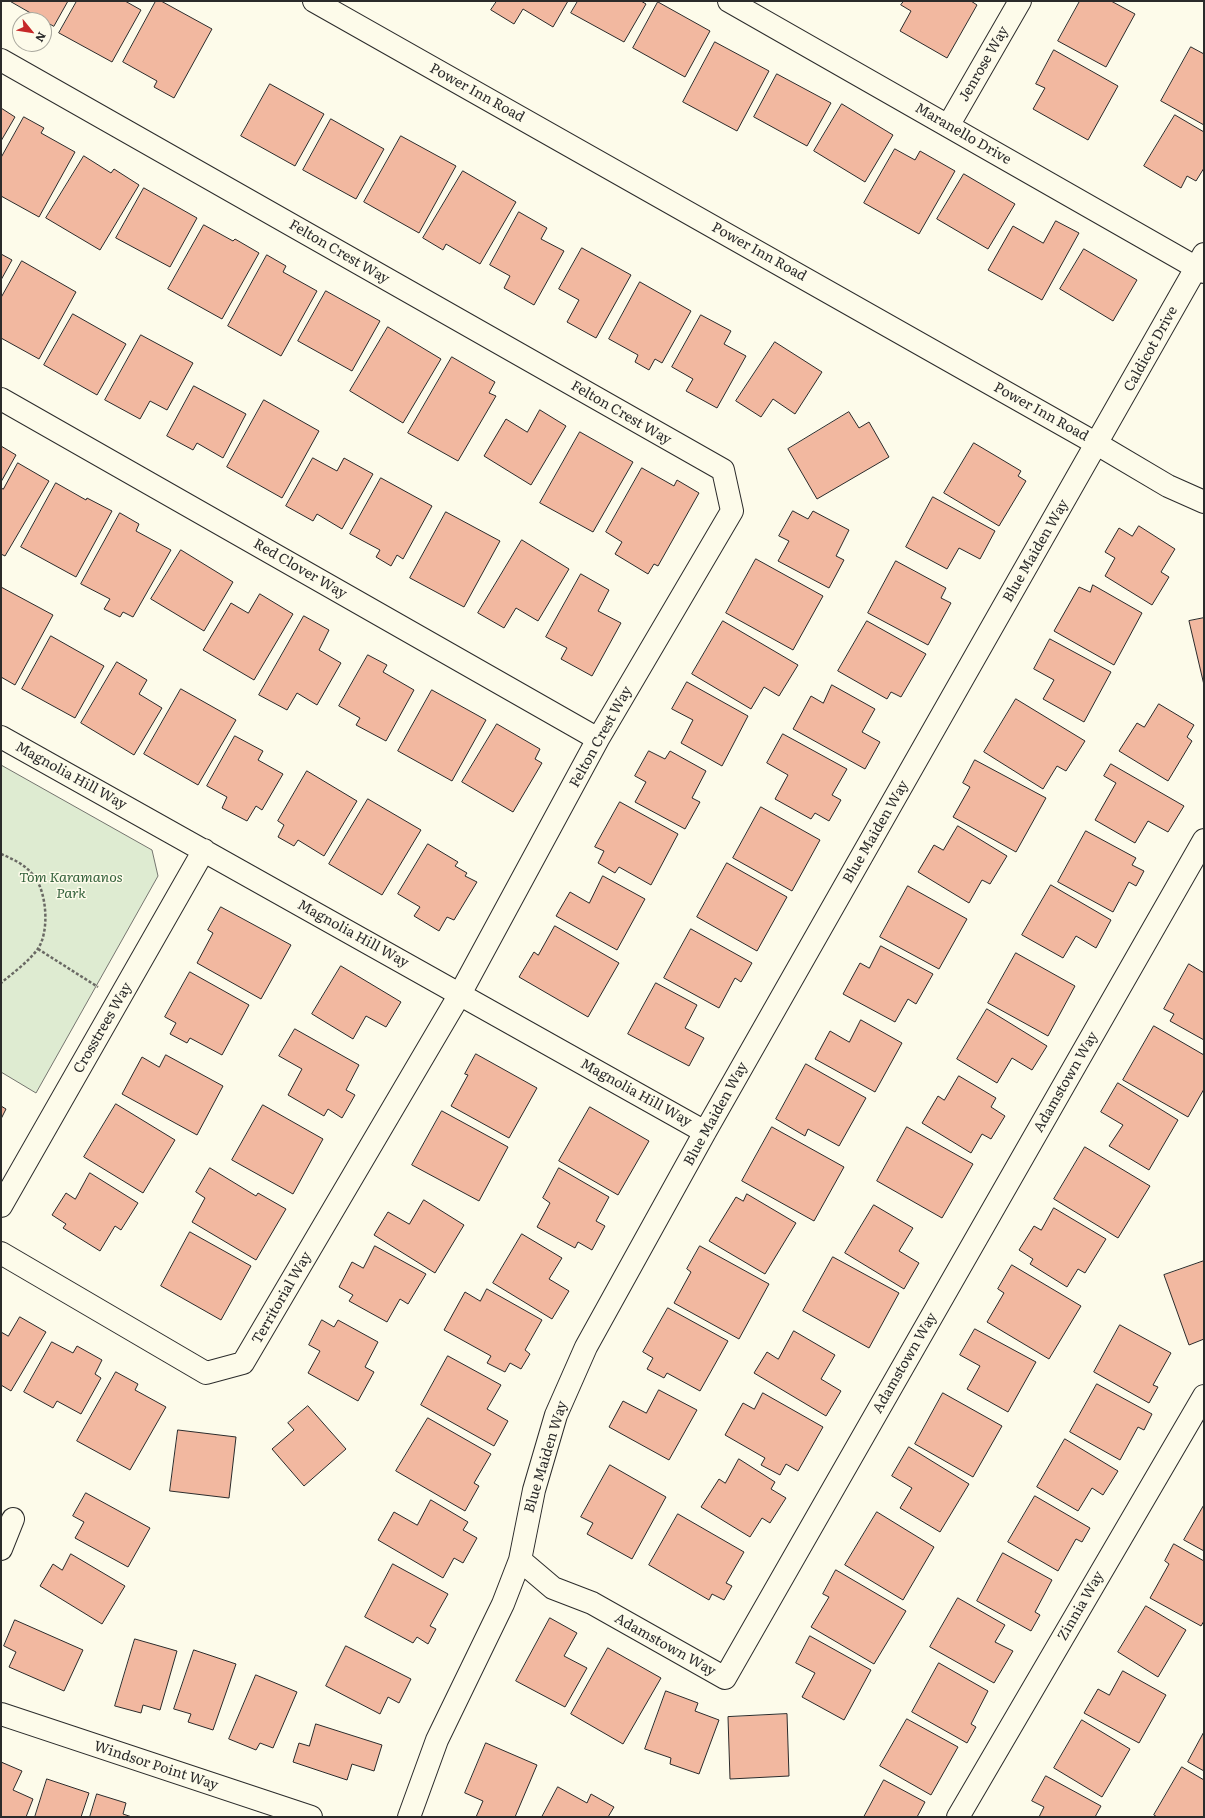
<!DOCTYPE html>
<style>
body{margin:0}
#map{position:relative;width:1205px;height:1818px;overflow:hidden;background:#fdfbea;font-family:Literata,serif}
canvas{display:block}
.frame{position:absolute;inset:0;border:2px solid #2b2b2b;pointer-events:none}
.north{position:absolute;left:12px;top:12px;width:40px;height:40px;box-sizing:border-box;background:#fdfbea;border:1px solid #a9a89e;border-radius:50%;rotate:120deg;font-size:11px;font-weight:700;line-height:16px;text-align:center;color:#2b2b2b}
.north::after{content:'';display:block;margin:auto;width:14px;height:18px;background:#c62828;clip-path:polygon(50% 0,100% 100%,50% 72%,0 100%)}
</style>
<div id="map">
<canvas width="1205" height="1818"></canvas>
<div class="frame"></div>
<div class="north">N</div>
</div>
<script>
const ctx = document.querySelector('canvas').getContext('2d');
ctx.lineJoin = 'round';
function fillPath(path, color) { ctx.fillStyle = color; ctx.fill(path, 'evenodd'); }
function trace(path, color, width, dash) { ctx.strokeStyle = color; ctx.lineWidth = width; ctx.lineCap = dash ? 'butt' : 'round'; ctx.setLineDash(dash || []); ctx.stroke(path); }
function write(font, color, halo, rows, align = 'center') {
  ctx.font = font + ' Literata,serif'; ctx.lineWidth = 3; ctx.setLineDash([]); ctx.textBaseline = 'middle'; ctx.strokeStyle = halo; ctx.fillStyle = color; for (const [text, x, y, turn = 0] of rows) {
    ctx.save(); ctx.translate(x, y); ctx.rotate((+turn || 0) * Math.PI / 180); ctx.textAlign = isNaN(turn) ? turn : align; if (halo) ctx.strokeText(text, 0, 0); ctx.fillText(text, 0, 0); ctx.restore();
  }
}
const green = new Path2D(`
 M 1,765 L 152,850 L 158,876 L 36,1093 L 1,1072 Z`);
fillPath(green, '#deebd1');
trace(green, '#74746e', 1);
const building = new Path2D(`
 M 10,1 L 68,1 L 54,26 Z
 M 77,1 L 125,1 L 141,10 L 112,62 L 59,33 Z
 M 156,1 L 161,1 L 212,29 L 174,98 L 154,87 L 157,81 L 123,62 Z
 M 497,1 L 568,1 L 553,27 L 523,9 L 514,24 L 491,10 Z
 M 578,1 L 641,1 L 646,4 L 624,42 L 571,13 Z
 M 904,1 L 971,1 L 977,5 L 947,58 L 900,31 L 911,11 L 901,5 Z
 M 1080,1 L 1111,1 L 1135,14 L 1106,67 L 1058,41 Z
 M 658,2 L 710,31 L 685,77 L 633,48 Z
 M 715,42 L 769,71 L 737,131 L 683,102 Z
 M 1191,47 L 1204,54 L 1204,125 L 1161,101 Z
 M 1054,50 L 1118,86 L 1088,140 L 1033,109 L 1045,88 L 1036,84 Z
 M 777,74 L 831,103 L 807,146 L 754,117 Z
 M 270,84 L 324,114 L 295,166 L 241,136 Z
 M 842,104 L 893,135 L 865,182 L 814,151 Z
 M 1,108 L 15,117 L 1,141 Z
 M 1175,115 L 1204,132 L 1204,168 L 1196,181 L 1187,176 L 1181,188 L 1144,166 Z
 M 24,117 L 44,128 L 41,133 L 75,152 L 39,217 L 1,196 L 1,158 Z
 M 331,119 L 384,149 L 356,199 L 303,170 Z
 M 401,136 L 456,166 L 419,233 L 364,202 Z
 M 895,149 L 915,160 L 920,151 L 955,171 L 919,234 L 864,203 Z
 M 84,156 L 111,173 L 114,169 L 139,185 L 100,250 L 46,218 Z
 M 463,171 L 516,202 L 480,264 L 446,244 L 443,250 L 423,238 Z
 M 964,174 L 1015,204 L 988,249 L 937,219 Z
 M 144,188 L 197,218 L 170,267 L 116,238 Z
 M 519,212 L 547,228 L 541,239 L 564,251 L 534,305 L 504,288 L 510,276 L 490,265 Z
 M 1056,221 L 1079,233 L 1042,300 L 988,270 L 1013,226 L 1043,243 Z
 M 204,225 L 233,241 L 235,239 L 259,253 L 222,319 L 168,289 Z
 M 582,248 L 631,275 L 596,338 L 567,322 L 579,300 L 559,289 Z
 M 1084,249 L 1137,280 L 1113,321 L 1060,289 Z
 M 1,254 L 12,260 L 1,280 Z
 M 267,255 L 286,266 L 283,272 L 317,291 L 281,356 L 228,326 Z
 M 22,261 L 76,292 L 39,359 L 1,338 L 1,298 Z
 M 640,282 L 691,311 L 662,363 L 655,359 L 649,370 L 635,362 L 638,355 L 609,339 Z
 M 326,291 L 380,321 L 352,371 L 298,341 Z
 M 73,314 L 126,344 L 97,395 L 44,365 Z
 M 701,315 L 731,331 L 724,344 L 746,356 L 717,408 L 686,391 L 693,379 L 672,367 Z
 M 388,327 L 441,359 L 403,423 L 350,391 Z
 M 141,335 L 193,363 L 167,410 L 150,401 L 140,419 L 105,400 Z
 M 775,342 L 822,372 L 795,414 L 773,399 L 761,417 L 736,401 Z
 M 452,357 L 495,382 L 489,393 L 496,396 L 458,461 L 408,433 Z
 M 194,386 L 246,414 L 223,458 L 197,443 L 193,450 L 167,436 Z
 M 264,400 L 319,431 L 282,498 L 227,467 Z
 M 540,410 L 566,426 L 531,485 L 484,456 L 506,419 L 527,432 Z
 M 849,412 L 859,428 L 869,422 L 889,457 L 817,499 L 788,449 Z
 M 580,432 L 633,462 L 593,532 L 540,503 Z
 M 974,443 L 1021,471 L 1018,476 L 1026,481 L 999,526 L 944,493 Z
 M 1,446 L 16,455 L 1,482 Z
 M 313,458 L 337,471 L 344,458 L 373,474 L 342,529 L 317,514 L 313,521 L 286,506 Z
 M 18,463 L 49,481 L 5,556 L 1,554 L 1,488 L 3,489 Z
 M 642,468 L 674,486 L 677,480 L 699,493 L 658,566 L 654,564 L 648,574 L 615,554 L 622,542 L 606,532 Z
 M 381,478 L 432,506 L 403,559 L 397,555 L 391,566 L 376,557 L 380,550 L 350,534 Z
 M 56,483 L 86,500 L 87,498 L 112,511 L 76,577 L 21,547 Z
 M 933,497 L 995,531 L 980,559 L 959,548 L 947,569 L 906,547 Z
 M 793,511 L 808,519 L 813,511 L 849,530 L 836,556 L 844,560 L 829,588 L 778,561 L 789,541 L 779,536 Z
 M 446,512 L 500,541 L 464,607 L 410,578 Z
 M 120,513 L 139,524 L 136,531 L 171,550 L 133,617 L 123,612 L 120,617 L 104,609 L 110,599 L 81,584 Z
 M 1139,526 L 1175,549 L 1161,572 L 1169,577 L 1152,605 L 1105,576 L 1115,558 L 1105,552 L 1119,528 L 1132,536 Z
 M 522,540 L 569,569 L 538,621 L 516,608 L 504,628 L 478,613 Z
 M 181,550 L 233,582 L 204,631 L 151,599 Z
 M 756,559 L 823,596 L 793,650 L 726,613 Z
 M 896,561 L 946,588 L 941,598 L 951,603 L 928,645 L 868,613 Z
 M 581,574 L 609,590 L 598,611 L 621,623 L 592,676 L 561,659 L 567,648 L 546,637 Z
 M 1093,585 L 1142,613 L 1114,665 L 1054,631 L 1079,587 L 1090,592 Z
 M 1,587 L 53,615 L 15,685 L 1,677 Z
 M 260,594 L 293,614 L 254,680 L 203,650 L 231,603 L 248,613 Z
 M 304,616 L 329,630 L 319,650 L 341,663 L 317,705 L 297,693 L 287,710 L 259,695 Z
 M 1204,618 L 1204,685 L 1189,621 Z
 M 723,621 L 798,665 L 779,696 L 764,687 L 751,709 L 692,674 Z
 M 867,621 L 926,654 L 901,697 L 891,692 L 887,699 L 838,671 Z
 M 51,636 L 104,666 L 75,718 L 22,689 Z
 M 1050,639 L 1111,672 L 1084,722 L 1043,699 L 1054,680 L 1034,669 Z
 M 368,655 L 387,665 L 383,672 L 414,690 L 386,741 L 356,725 L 360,718 L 339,706 Z
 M 117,662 L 147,680 L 139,694 L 162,708 L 134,755 L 81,723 Z
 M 687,682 L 748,716 L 722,766 L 681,743 L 693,720 L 672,709 Z
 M 832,685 L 875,709 L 862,732 L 880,742 L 865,769 L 793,729 L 811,696 L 823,703 Z
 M 181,689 L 236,720 L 198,785 L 144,754 Z
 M 432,690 L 486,720 L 452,781 L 398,751 Z
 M 1016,699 L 1085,741 L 1066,771 L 1057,766 L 1043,789 L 984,752 Z
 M 1159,704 L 1194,725 L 1187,737 L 1192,741 L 1168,781 L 1119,751 L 1137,723 L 1144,727 Z
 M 497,724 L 540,749 L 535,759 L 542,763 L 513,812 L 462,782 Z
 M 783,734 L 847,769 L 832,795 L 841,800 L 829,821 L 815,813 L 811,819 L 775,799 L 788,775 L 767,763 Z
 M 235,736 L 263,751 L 258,760 L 283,774 L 262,810 L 256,806 L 247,821 L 222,808 L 227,797 L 207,786 Z
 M 649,751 L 665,759 L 670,751 L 706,771 L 692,798 L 700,802 L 685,829 L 635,802 L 646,782 L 635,776 Z
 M 975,760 L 1046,798 L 1016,852 L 953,817 L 970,787 L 963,783 Z
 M 1111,764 L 1184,806 L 1168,832 L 1148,821 L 1135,843 L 1095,820 L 1116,783 L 1104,776 Z
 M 307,771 L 357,801 L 324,856 L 298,840 L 294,846 L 278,837 L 284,825 L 278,821 Z
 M 368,799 L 421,830 L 382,895 L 329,864 Z
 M 620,802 L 678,834 L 651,885 L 619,867 L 615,873 L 598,863 L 604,851 L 595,847 Z
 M 761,807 L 820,840 L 792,891 L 733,858 Z
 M 958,826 L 1007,856 L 990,884 L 982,880 L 969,903 L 918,872 L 934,845 L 943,850 Z
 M 1086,831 L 1136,858 L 1132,865 L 1144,871 L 1136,886 L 1129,882 L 1113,912 L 1058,882 Z
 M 428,844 L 458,862 L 455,866 L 467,873 L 465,876 L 477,882 L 454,920 L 447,917 L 439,931 L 414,916 L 420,907 L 398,894 Z
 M 727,863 L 787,897 L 757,951 L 697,917 Z
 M 603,876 L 645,899 L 617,950 L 556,916 L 570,892 L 589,903 Z
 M 1051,885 L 1111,920 L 1096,948 L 1076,936 L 1063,958 L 1022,935 Z
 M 908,886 L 967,919 L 939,969 L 880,937 Z
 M 221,907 L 291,945 L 261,999 L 197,963 L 213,933 L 208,930 Z
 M 555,926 L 619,963 L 588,1017 L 519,977 L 534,952 L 538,955 Z
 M 691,929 L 752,963 L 741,982 L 735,978 L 719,1008 L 664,978 Z
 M 881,946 L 933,974 L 916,1004 L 908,999 L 895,1022 L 843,994 L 860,963 L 869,968 Z
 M 1016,953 L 1075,986 L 1048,1036 L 988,1003 Z
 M 1189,964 L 1204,973 L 1204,1040 L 1170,1021 L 1174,1014 L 1164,1009 Z
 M 341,966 L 401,1002 L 386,1027 L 366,1016 L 353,1039 L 312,1014 Z
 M 190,972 L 249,1005 L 222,1055 L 190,1038 L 187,1043 L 170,1034 L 176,1023 L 165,1017 Z
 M 656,983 L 697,1005 L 685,1028 L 704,1038 L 689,1066 L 628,1034 Z
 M 987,1009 L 1047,1046 L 1032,1070 L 1012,1058 L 997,1083 L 957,1059 Z
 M 861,1020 L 902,1043 L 875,1092 L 815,1059 L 830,1031 L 849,1042 Z
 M 1154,1026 L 1204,1055 L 1204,1089 L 1188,1117 L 1123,1080 Z
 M 295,1029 L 359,1065 L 346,1090 L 355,1095 L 342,1118 L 328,1109 L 324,1116 L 288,1095 L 302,1069 L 279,1056 Z
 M 476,1054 L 537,1088 L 509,1138 L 451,1106 L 468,1075 L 465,1074 Z
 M 166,1055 L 223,1086 L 197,1135 L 122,1094 L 142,1057 L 159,1067 Z
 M 806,1064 L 866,1098 L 839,1146 L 808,1129 L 805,1136 L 776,1119 Z
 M 959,1076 L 996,1098 L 991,1107 L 1005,1116 L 991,1139 L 982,1134 L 971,1153 L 922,1123 L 938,1096 L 944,1100 Z
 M 1118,1083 L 1178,1120 L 1149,1170 L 1109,1146 L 1123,1125 L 1101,1112 Z
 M 116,1104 L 175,1140 L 143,1193 L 84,1157 Z
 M 263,1105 L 323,1139 L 293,1194 L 232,1160 Z
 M 1,1106 L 6,1109 L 1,1119 Z
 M 590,1107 L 649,1141 L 618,1195 L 559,1161 Z
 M 442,1111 L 508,1147 L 479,1201 L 412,1165 Z
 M 772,1127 L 844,1167 L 814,1221 L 742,1181 Z
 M 907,1127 L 973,1164 L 942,1218 L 877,1181 Z
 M 1085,1147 L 1150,1186 L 1118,1238 L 1054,1199 Z
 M 210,1168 L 256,1196 L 258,1193 L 286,1209 L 256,1260 L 192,1222 L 205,1198 L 196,1192 Z
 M 559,1168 L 609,1197 L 596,1221 L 605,1226 L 592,1250 L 578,1242 L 575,1248 L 537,1227 L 550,1203 L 543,1198 Z
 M 90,1173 L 138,1203 L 121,1230 L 115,1226 L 100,1251 L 63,1228 L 66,1224 L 52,1215 L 66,1193 L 75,1199 Z
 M 747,1194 L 796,1223 L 765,1274 L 709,1241 L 736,1197 L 743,1201 Z
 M 424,1200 L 464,1225 L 435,1273 L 374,1235 L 388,1212 L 409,1224 Z
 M 874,1205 L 913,1228 L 899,1251 L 919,1263 L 904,1289 L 845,1253 Z
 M 1054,1208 L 1106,1239 L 1085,1273 L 1078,1269 L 1067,1287 L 1030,1264 L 1033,1259 L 1019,1250 L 1034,1226 L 1041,1230 Z
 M 190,1232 L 251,1266 L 221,1320 L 161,1286 Z
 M 522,1234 L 562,1258 L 549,1279 L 569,1291 L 552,1319 L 493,1283 Z
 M 375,1246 L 426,1274 L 408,1304 L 400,1299 L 387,1322 L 349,1301 L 353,1295 L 339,1287 L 352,1262 L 363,1268 Z
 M 700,1246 L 769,1284 L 739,1339 L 674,1303 L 691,1272 L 687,1269 Z
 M 833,1257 L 899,1293 L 869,1348 L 803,1311 Z
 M 1204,1261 L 1204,1339 L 1189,1345 L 1164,1275 Z
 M 1012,1265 L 1081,1306 L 1049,1359 L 987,1322 L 1004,1293 L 998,1289 Z
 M 487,1289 L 542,1320 L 525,1350 L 530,1354 L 521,1369 L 510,1363 L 505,1372 L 487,1363 L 491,1356 L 444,1330 L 465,1292 L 480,1301 Z
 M 668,1308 L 728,1341 L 700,1391 L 667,1373 L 664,1378 L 647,1369 L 653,1358 L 643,1352 Z
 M 20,1317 L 46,1332 L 11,1391 L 1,1385 L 1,1332 L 8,1336 Z
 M 322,1320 L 334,1327 L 338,1320 L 378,1342 L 365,1367 L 374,1372 L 358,1401 L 308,1373 L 320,1351 L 309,1345 Z
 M 1120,1325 L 1171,1353 L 1153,1385 L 1158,1387 L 1149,1403 L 1094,1372 Z
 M 975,1329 L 1036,1362 L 1008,1412 L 967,1389 L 980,1366 L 960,1355 Z
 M 794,1331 L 835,1355 L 821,1379 L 841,1391 L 826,1416 L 754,1373 L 767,1352 L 778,1359 Z
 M 52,1342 L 73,1353 L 77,1346 L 102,1360 L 95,1374 L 101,1378 L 81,1414 L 57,1401 L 53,1408 L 24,1392 Z
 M 448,1356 L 501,1385 L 487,1409 L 508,1421 L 494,1446 L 421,1405 Z
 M 116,1372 L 138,1384 L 135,1390 L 166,1407 L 130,1470 L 77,1441 Z
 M 1097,1384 L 1152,1414 L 1144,1430 L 1138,1427 L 1120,1460 L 1070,1432 Z
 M 659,1390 L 697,1410 L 669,1460 L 609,1427 L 623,1401 L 646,1413 Z
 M 763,1393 L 823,1427 L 798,1471 L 786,1464 L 780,1475 L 761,1465 L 765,1458 L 725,1435 L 743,1403 L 754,1409 Z
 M 943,1393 L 1002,1426 L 973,1477 L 915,1444 Z
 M 308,1406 L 346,1449 L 304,1486 L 272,1449 L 294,1430 L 288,1423 Z
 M 428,1418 L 491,1454 L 474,1483 L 479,1486 L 465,1511 L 396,1471 Z
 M 178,1430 L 236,1437 L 229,1498 L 170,1491 Z
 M 1065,1439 L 1118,1471 L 1103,1495 L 1092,1488 L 1078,1511 L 1037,1487 Z
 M 909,1447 L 969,1484 L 940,1532 L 900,1508 L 912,1488 L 892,1476 Z
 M 739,1459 L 775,1482 L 771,1489 L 786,1498 L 770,1523 L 762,1518 L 750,1537 L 701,1507 L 719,1479 L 725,1483 Z
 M 610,1465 L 666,1497 L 632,1559 L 587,1534 L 593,1523 L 581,1517 Z
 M 86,1493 L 150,1528 L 128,1567 L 75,1538 L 84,1522 L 73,1516 Z
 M 1035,1496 L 1090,1528 L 1082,1542 L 1076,1539 L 1058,1571 L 1008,1542 Z
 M 431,1500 L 468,1522 L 463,1530 L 477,1538 L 463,1563 L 454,1558 L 443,1578 L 378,1540 L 394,1512 L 417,1525 Z
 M 1204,1505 L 1204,1551 L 1184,1540 Z
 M 877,1512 L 934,1547 L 903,1600 L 845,1565 Z
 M 678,1514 L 744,1552 L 726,1583 L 732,1586 L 724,1600 L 712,1594 L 709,1600 L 649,1565 Z
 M 1174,1544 L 1204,1561 L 1204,1621 L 1201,1626 L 1150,1598 L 1169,1564 L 1165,1561 Z
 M 1003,1553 L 1052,1580 L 1035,1612 L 1040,1615 L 1031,1631 L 977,1601 Z
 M 71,1554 L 125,1586 L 102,1624 L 40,1586 L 53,1564 L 62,1570 Z
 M 393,1564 L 448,1594 L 430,1626 L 436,1629 L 428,1644 L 417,1637 L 413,1643 L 365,1617 Z
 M 836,1570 L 906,1611 L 874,1664 L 811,1627 L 829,1597 L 823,1594 Z
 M 958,1598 L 1005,1625 L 995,1642 L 1013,1651 L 994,1683 L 930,1647 Z
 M 1146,1606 L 1186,1630 L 1158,1677 L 1118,1652 Z
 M 550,1618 L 577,1633 L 564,1656 L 587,1668 L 565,1707 L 516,1681 Z
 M 15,1620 L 83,1650 L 64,1691 L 9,1667 L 16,1652 L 4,1646 Z
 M 810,1636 L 871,1670 L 844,1720 L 802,1697 L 815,1673 L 796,1663 Z
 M 135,1639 L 177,1651 L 160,1710 L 143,1705 L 141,1713 L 115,1706 Z
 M 346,1646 L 411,1679 L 399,1703 L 388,1697 L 380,1714 L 326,1686 Z
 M 608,1648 L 661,1678 L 623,1744 L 571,1714 Z
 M 194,1650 L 236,1664 L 213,1730 L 188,1722 L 191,1714 L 174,1709 Z
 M 939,1663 L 988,1691 L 971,1724 L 976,1727 L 967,1743 L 912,1712 Z
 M 1123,1671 L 1166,1695 L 1139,1743 L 1084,1713 L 1098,1689 L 1109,1695 Z
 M 256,1675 L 297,1692 L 273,1748 L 260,1743 L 256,1750 L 229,1739 Z
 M 666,1691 L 698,1703 L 695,1711 L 719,1720 L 699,1774 L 670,1764 L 671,1758 L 645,1749 Z
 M 787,1714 L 789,1776 L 730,1779 L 728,1717 Z
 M 907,1719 L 958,1747 L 931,1795 L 880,1766 Z
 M 1082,1720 L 1130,1749 L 1102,1797 L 1054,1768 Z
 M 316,1724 L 382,1745 L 374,1771 L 352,1764 L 347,1780 L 293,1762 L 299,1743 L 309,1746 Z
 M 1204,1732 L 1204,1771 L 1188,1762 Z
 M 486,1743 L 537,1765 L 515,1817 L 476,1817 L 483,1801 L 465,1793 Z
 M 1,1762 L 22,1771 L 13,1790 L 33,1799 L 26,1817 L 1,1817 Z
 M 1182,1767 L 1204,1780 L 1204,1817 L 1157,1817 L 1154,1815 Z
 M 1046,1776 L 1101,1806 L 1095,1817 L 1039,1817 L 1044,1807 L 1032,1801 Z
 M 47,1779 L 89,1793 L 81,1817 L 35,1817 Z
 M 884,1780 L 925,1802 L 917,1817 L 864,1817 Z
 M 558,1787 L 587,1803 L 591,1794 L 614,1807 L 608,1817 L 542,1817 Z
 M 97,1794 L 126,1803 L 123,1814 L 132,1817 L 90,1817 Z`);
fillPath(building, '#f2b8a0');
trace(building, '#2b2b2b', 1);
const minor = new Path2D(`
 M 729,1 L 1204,272
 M 1,60 L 723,470 L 732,511 L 598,739 L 460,994 L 243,1363 L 206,1373 L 1,1253
 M 948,126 L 1020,1
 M 1,399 L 598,739
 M 1,737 L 705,1132
 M 1,1206 L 204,850
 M 1,1549 L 13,1519
 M 520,1560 L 553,1588 L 592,1603 L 725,1678 L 1204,840
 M 1,1714 L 311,1817
 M 409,1817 L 437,1740 L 503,1604 L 520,1560 L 534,1490 L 556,1415 L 586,1347 L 705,1132 L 1204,254
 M 958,1817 L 1204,1396`);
const secondary = new Path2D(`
 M 314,1 L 1097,444 L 1168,486 L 1204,502`);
trace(minor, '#2b2b2b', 24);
trace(secondary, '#2b2b2b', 24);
trace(new Path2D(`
 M 1,854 C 13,859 26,865 34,876 C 47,892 50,933 37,950 C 28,962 13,973 1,983
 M 38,949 L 98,987`), '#6a6964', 2.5, [3, 2]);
trace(minor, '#fdfbea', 22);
trace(secondary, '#fdfbea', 22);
write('14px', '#2b2b2b', '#fdfbea', [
 ["Jenrose Way",984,64,-60],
 ["Power Inn Road",477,93,29],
 ["Maranello Drive",963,134,30],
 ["Felton Crest Way",339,252,30],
 ["Power Inn Road",759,252,29],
 ["Caldicot Drive",1151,349,-61],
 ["Power Inn Road",1041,412,29],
 ["Felton Crest Way",621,413,30],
 ["Blue Maiden Way",1036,551,-60],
 ["Red Clover Way",300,569,30],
 ["Felton Crest Way",601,737,-61],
 ["Magnolia Hill Way",71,776,29],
 ["Blue Maiden Way",876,832,-60],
 ["Magnolia Hill Way",353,934,29],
 ["Crosstrees Way",103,1028,-60],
 ["Adamstown Way",1066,1082,-60],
 ["Magnolia Hill Way",636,1093,29],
 ["Blue Maiden Way",716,1114,-61],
 ["Territorial Way",282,1298,-60],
 ["Adamstown Way",905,1363,-60],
 ["Blue Maiden Way",546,1457,-73],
 ["Zinnia Way",1081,1606,-60],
 ["Adamstown Way",665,1645,29],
 ["Windsor Point Way",156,1766,18]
]);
write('italic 14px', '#34623c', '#fdfbea', [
 ["Tom Karamanos",71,878],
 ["Park",71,894]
]);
</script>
